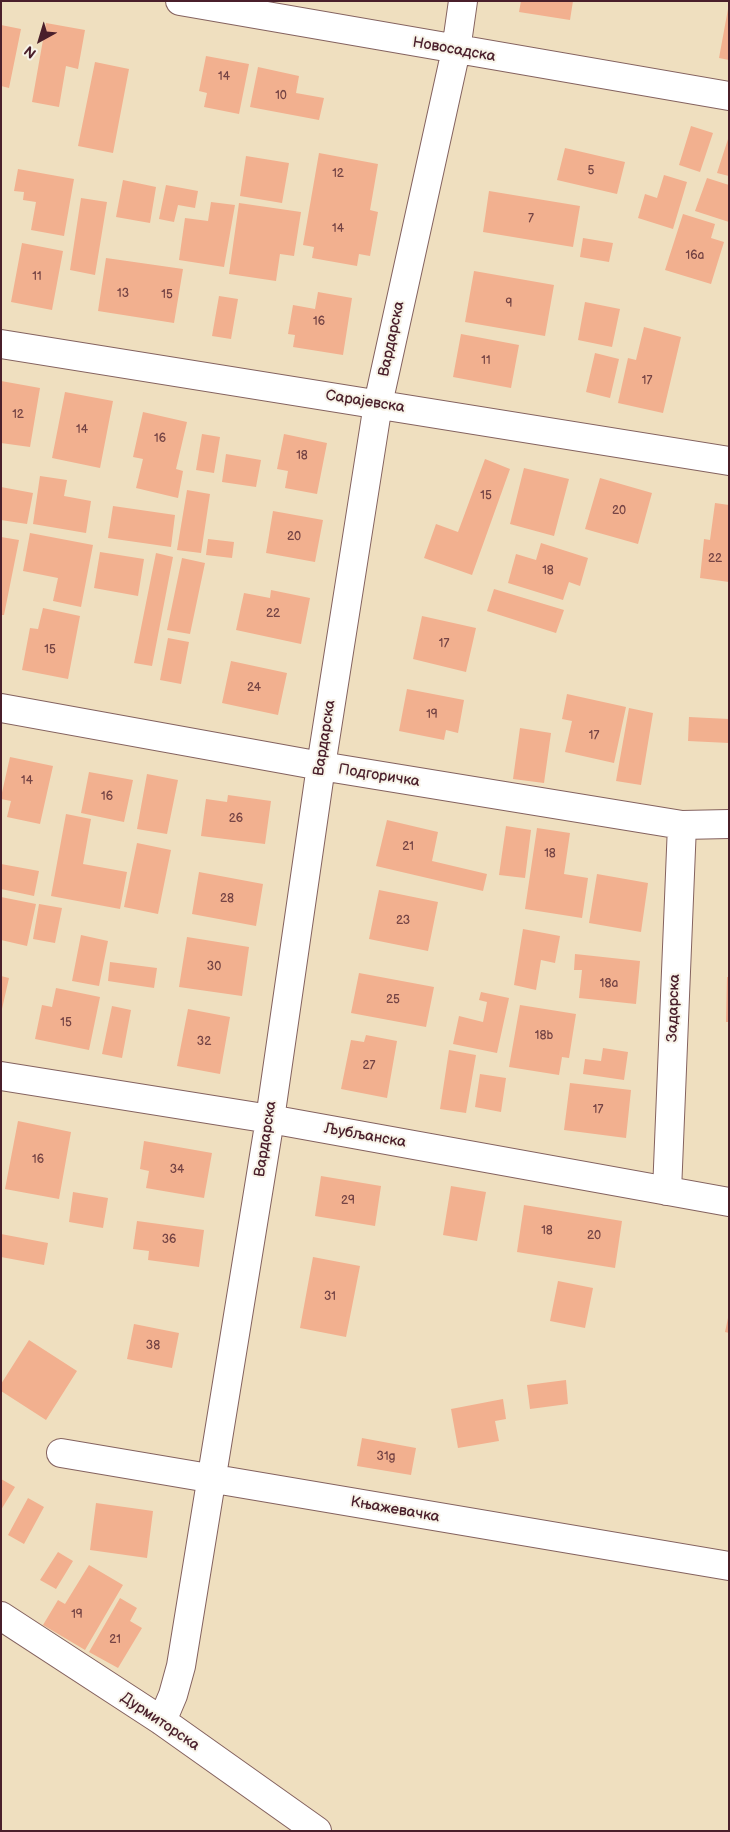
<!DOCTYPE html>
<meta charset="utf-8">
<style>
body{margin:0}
#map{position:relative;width:730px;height:1832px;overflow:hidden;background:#efdfbf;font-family:"Balsamiq Sans",sans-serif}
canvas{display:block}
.frame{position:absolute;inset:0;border:2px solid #4a1f2b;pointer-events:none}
.north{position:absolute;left:15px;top:15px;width:50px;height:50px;-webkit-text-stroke:4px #f7f3e8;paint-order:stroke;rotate:219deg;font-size:14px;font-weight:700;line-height:20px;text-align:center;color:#4a1f2b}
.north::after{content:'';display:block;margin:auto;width:18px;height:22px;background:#4a1f2b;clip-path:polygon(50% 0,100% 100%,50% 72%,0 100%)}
</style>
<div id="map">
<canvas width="730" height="1832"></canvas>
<div class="frame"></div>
<div class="north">N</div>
</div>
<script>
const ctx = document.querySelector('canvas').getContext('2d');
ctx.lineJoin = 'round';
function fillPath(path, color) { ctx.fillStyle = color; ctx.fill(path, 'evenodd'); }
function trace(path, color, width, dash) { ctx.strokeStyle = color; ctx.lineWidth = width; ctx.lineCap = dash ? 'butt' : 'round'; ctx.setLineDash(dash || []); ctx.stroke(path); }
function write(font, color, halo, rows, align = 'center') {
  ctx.font = font + ' "Balsamiq Sans",sans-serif'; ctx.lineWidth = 4; ctx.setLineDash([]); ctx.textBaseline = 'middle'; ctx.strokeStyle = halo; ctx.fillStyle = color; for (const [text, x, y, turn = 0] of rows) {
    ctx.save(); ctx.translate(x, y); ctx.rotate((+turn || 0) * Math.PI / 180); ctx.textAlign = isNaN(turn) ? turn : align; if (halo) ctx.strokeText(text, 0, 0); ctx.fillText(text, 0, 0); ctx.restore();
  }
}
fillPath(new Path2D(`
 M 521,1 L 573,1 L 570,20 L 519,12 Z
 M 728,9 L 729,9 L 729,60 L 719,58 Z
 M 46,23 L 85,30 L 78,69 L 66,66 L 59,107 L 32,102 Z
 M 1,25 L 21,29 L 9,88 L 1,86 Z
 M 206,56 L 249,64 L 239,114 L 204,107 L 207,93 L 199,91 Z
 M 95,62 L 129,69 L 113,153 L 78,146 Z
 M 258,67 L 299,76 L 296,93 L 324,98 L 319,120 L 250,107 Z
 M 691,126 L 713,133 L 700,172 L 679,165 Z
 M 729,136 L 729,176 L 717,173 Z
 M 565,148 L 625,162 L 617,194 L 557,180 Z
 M 319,153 L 378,164 L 370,210 L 378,212 L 370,256 L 359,254 L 357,266 L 312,258 L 314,247 L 303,245 Z
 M 246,156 L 289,163 L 282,203 L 240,196 Z
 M 18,169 L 74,179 L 64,236 L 31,230 L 36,202 L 23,200 L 24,192 L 14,191 Z
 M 664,175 L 687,182 L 673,229 L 638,218 L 645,194 L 657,198 Z
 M 707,178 L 729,185 L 729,222 L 695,211 Z
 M 123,180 L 156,187 L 150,223 L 116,217 Z
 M 166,185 L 198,191 L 195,208 L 178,205 L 174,222 L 159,219 Z
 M 489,191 L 580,206 L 573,247 L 483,232 Z
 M 81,198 L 107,202 L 95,275 L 70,270 Z
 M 211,202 L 235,205 L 224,267 L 179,260 L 185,218 L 208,221 Z
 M 239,203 L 301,212 L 294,256 L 280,254 L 276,281 L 229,274 Z
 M 683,214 L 715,224 L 711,238 L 724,242 L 711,284 L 665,270 Z
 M 583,238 L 613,243 L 609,262 L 580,257 Z
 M 22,243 L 63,251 L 52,310 L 11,302 Z
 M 106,258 L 183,269 L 174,323 L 98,311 Z
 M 474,271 L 554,285 L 545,336 L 465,322 Z
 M 318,292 L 352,298 L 343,355 L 293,347 L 295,335 L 288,334 L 293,305 L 315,309 Z
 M 219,296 L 238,299 L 231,339 L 212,336 Z
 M 585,302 L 620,309 L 612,347 L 578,340 Z
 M 644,327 L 681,337 L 663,413 L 618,403 L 628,358 L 636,360 Z
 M 461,334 L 519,345 L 511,388 L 453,377 Z
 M 595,353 L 619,359 L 610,398 L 586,392 Z
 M 1,381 L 40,388 L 30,447 L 1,443 Z
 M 65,392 L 113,401 L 100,468 L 52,458 Z
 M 143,412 L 187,422 L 176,469 L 183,471 L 178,498 L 136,488 L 143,459 L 133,457 Z
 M 202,434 L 220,437 L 214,473 L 196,470 Z
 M 284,434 L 327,443 L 317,494 L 285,488 L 288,471 L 277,469 Z
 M 226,454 L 261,460 L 256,487 L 222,482 Z
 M 485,459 L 510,469 L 472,575 L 424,558 L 436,524 L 458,532 Z
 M 524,468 L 569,479 L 554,536 L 510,524 Z
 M 40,476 L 67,480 L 64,496 L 91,501 L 86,533 L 33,524 Z
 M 600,478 L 652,493 L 638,544 L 585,529 Z
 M 1,487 L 33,493 L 27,524 L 1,520 Z
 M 187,490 L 210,494 L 201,553 L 177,550 Z
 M 715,503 L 729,505 L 729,582 L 700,578 L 704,539 L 710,540 Z
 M 113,506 L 175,515 L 171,547 L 108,538 Z
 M 273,511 L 323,520 L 315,562 L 266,553 Z
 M 30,533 L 93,545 L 81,607 L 53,601 L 58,578 L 23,571 Z
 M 1,537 L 19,540 L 4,615 L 1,615 Z
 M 208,539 L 234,542 L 232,558 L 206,555 Z
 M 541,543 L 588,558 L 580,586 L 569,582 L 563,600 L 508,583 L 516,554 L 536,560 Z
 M 100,552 L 144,559 L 138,596 L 94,588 Z
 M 156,553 L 173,557 L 152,666 L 134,663 Z
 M 182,558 L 205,563 L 190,634 L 167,630 Z
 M 494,589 L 564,610 L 556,633 L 487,611 Z
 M 271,590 L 310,598 L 301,644 L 236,630 L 244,593 L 270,598 Z
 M 43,608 L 80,616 L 68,679 L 22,670 L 30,628 L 38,629 Z
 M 422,616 L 476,628 L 466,672 L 413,659 Z
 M 168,638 L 189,642 L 181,684 L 160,680 Z
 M 231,661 L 287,673 L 278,715 L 222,703 Z
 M 407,689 L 464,700 L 458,733 L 446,730 L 444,740 L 399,731 Z
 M 567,694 L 626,707 L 614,763 L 565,752 L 572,721 L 562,719 Z
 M 629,708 L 653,713 L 641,785 L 616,781 Z
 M 689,717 L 729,719 L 729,743 L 688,741 Z
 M 520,728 L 551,733 L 544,783 L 513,779 Z
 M 10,757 L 53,766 L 40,824 L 7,817 L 11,801 L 1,799 L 1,797 Z
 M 89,772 L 133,780 L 124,822 L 81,813 Z
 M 147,774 L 178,780 L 167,834 L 137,829 Z
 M 228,795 L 271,801 L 265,844 L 201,836 L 206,799 L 227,802 Z
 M 66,814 L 91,819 L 83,864 L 127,872 L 120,909 L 51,896 Z
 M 387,820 L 438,832 L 432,861 L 487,874 L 483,891 L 376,866 Z
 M 506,826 L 531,830 L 525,878 L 499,875 Z
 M 537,828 L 570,833 L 564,874 L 588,878 L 582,918 L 525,909 Z
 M 137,843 L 171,850 L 158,914 L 124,907 Z
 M 1,864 L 39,871 L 34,896 L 1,889 Z
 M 199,872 L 263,884 L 256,926 L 192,914 Z
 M 597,874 L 648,883 L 641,932 L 589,923 Z
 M 379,890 L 438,902 L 428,951 L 369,939 Z
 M 1,897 L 36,904 L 27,946 L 1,940 Z
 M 39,904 L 62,908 L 55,943 L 33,939 Z
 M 523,929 L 560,936 L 555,963 L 541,960 L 536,990 L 514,985 Z
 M 81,935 L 108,941 L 99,986 L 72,981 Z
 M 187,937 L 249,947 L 242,996 L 179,987 Z
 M 575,954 L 640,961 L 636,1004 L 579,998 L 582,970 L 574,970 Z
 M 110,962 L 157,968 L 154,988 L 108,981 Z
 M 359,973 L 434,987 L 426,1027 L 351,1013 Z
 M 1,976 L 9,978 L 2,1009 L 1,1009 Z
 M 727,977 L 729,977 L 729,1022 L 726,1022 Z
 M 56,988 L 100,997 L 89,1050 L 35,1039 L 42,1005 L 52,1007 Z
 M 481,992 L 509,998 L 497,1053 L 453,1044 L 459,1016 L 483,1022 L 487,1002 L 479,1000 Z
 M 520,1005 L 576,1014 L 569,1058 L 562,1057 L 559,1075 L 509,1067 Z
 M 112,1006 L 131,1010 L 122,1058 L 102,1054 Z
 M 188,1009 L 230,1017 L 220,1074 L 177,1066 Z
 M 366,1035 L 397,1041 L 387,1098 L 341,1089 L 351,1040 L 364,1042 Z
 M 603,1048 L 628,1052 L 624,1080 L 583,1074 L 585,1059 L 601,1061 Z
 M 449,1050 L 476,1055 L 466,1113 L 440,1109 Z
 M 480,1074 L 506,1078 L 501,1112 L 475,1107 Z
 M 570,1083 L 631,1090 L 626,1138 L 564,1130 Z
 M 18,1121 L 71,1132 L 59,1199 L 5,1189 Z
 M 144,1141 L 212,1153 L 204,1198 L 146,1188 L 149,1171 L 140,1169 Z
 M 321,1176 L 381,1186 L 375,1226 L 315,1216 Z
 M 451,1186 L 486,1192 L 477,1241 L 443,1235 Z
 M 73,1192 L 108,1198 L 103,1228 L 69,1222 Z
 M 524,1205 L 622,1221 L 615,1268 L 517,1252 Z
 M 137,1221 L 204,1230 L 199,1267 L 148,1260 L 149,1251 L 133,1249 Z
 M 1,1234 L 48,1243 L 44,1265 L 1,1257 Z
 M 313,1257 L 360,1266 L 346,1337 L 300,1328 Z
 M 558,1281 L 593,1288 L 585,1328 L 550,1321 Z
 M 728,1318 L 729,1318 L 729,1333 L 725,1332 Z
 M 134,1324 L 179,1333 L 172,1368 L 127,1359 Z
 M 29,1340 L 77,1371 L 46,1420 L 1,1391 L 1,1384 Z
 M 566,1380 L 568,1404 L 530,1409 L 527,1385 Z
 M 503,1399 L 506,1419 L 495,1421 L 499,1441 L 458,1448 L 451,1409 Z
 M 362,1438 L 416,1448 L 411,1475 L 357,1466 Z
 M 1,1479 L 15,1487 L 1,1510 Z
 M 28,1498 L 44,1507 L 24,1544 L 8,1535 Z
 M 96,1503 L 153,1511 L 147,1558 L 90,1550 Z
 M 58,1552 L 73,1561 L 56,1589 L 40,1580 Z
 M 89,1565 L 123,1585 L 85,1650 L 43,1625 L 58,1600 L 65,1604 Z
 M 120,1598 L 137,1608 L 130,1621 L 142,1628 L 118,1668 L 89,1652 Z`), '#f2b08f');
const minor = new Path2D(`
 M 180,1 L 729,96
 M 1,344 L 729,461
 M 1,708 L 321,766 L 682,825 L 729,824
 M 1,1076 L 270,1119 L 729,1202
 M 667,1191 L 682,825
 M 61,1453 L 729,1566
 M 1,1616 L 162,1721 L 317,1831
 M 162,1721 L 173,1695 L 181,1666 L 270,1119 L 321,766 L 378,404 L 456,50 L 463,1`);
trace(minor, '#84625f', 30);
trace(minor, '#fff', 28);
write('12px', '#744344', null, [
 ["14",224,77],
 ["10",281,96],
 ["5",591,171],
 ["12",338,174],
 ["7",531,219],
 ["14",338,229],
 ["16a",695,256],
 ["11",37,277],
 ["13",123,294],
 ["15",167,295],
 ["9",509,304],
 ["16",319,322],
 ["11",486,361],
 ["17",647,381],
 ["12",18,415],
 ["14",82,430],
 ["16",160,439],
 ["18",302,456],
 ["15",486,496],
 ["20",619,511],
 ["20",294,537],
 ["22",715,559],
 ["18",548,571],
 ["22",273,614],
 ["17",444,644],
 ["15",50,650],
 ["24",254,688],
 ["19",432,715],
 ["17",594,736],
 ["14",27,781],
 ["16",107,797],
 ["26",236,819],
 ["21",408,847],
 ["18",550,854],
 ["28",227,899],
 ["23",403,921],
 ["30",214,967],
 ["18a",609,984],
 ["25",393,1000],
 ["15",66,1023],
 ["18b",544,1036],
 ["32",204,1042],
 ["27",369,1066],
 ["17",598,1110],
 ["16",38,1160],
 ["34",177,1170],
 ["29",348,1201],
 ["18",547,1231],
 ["20",594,1236],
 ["36",169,1240],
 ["31",330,1297],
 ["38",153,1346],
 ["31g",386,1457],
 ["19",77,1615],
 ["21",115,1640]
]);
write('15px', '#4a1f2b', '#f7f3e8', [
 ["Новосадска",454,50,10],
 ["Вардарска",392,339,-78],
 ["Сарајевска",365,402,9],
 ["Вардарска",325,738,-81],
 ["Подгоричка",379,776,9],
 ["Задарска",674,1008,-88],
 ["Љубљанска",365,1136,10],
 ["Вардарска",266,1139,-81],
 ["Књажевачка",395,1510,10],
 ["Дурмиторска",160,1722,34]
]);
</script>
